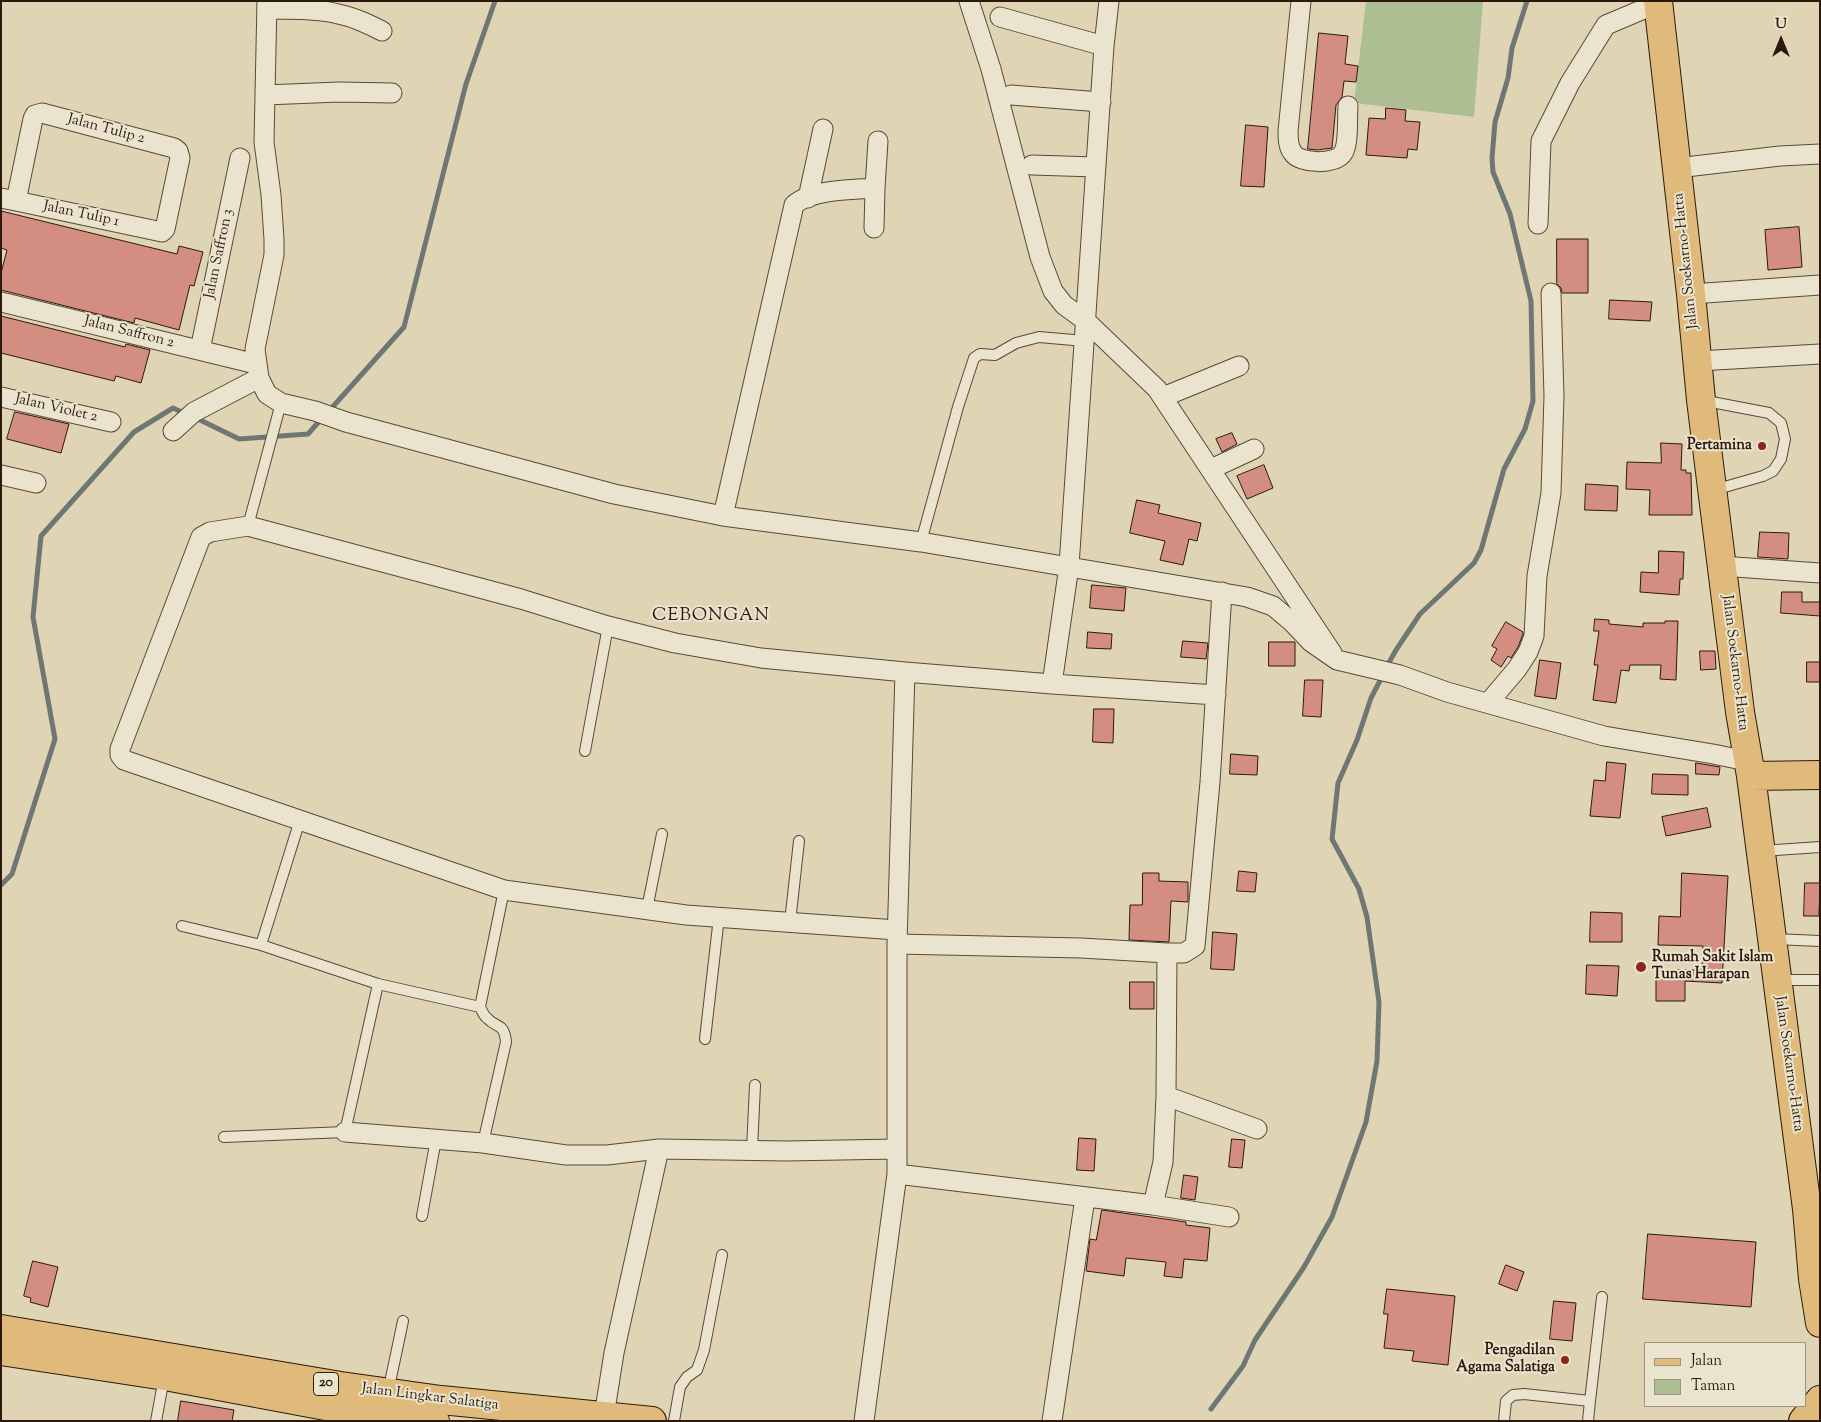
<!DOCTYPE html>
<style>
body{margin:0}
#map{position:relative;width:1821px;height:1422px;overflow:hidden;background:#dfd5b5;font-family:"Sorts Mill Goudy",serif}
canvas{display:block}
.frame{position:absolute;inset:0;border:2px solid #2d190c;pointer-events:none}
.legend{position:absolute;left:1644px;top:1342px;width:162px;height:65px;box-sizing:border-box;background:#eae4cf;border:1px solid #9e9381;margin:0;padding:6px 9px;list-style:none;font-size:15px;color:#2d190c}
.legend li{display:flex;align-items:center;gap:10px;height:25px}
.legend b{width:25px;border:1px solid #9e9381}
.north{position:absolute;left:1756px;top:15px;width:50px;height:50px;-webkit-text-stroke:4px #eae4cf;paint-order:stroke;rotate:0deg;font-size:14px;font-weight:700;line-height:20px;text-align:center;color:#2d190c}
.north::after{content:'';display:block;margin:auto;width:18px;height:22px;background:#2d190c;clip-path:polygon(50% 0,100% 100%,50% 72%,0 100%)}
</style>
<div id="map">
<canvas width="1821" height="1422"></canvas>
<div class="frame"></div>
<ul class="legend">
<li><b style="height:6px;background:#e0ba7a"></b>Jalan</li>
<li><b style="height:14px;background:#acbe92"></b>Taman</li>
</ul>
<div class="north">U</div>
</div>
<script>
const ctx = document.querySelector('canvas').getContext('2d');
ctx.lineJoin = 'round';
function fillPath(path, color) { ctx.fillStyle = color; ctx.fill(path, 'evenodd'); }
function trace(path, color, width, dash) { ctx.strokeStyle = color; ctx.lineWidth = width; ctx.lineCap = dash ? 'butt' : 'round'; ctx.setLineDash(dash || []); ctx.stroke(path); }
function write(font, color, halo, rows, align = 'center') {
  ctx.font = font + ' "Sorts Mill Goudy",serif'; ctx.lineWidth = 4; ctx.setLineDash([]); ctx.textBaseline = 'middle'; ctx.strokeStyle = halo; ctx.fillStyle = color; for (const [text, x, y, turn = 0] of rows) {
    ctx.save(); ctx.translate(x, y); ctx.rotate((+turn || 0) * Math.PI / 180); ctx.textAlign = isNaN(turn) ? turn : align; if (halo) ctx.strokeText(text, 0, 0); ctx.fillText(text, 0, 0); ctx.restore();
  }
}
fillPath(new Path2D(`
 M 1366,1 L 1483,1 L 1474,117 L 1354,103 Z`), '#acbe92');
trace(new Path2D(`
 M 329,411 L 404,327 L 466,84 L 495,1
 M 194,417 L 239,439 L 308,434 L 323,417
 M 1386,668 L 1396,650 L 1420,614 L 1474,563 L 1481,550 L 1504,469 L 1525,429 L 1533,401 L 1531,301 L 1510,214 L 1493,172 L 1492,158 L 1495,122 L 1508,78 L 1512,48 L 1527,1
 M 1,885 L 12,874 L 55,739 L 33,617 L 41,536 L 134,432 L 173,408 L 186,414
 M 1211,1409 L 1243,1366 L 1255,1340 L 1304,1267 L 1332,1217 L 1366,1122 L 1377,1061 L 1379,1002 L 1367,917 L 1359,889 L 1332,839 L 1338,783 L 1357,740 L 1371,698 L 1383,675`), '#6e7774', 5);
const building = new Path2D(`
 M 1319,33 L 1348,36 L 1345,64 L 1358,66 L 1356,82 L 1344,81 L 1342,97 L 1336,105 L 1332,148 L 1318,150 L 1308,149 Z
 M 1386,108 L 1406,110 L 1405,121 L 1420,122 L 1417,150 L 1408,149 L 1407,158 L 1366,155 L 1369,118 L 1385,119 Z
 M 1246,125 L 1268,127 L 1264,187 L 1241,186 Z
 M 1,211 L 177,254 L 179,246 L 203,252 L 194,286 L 190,285 L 179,330 L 135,318 L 134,323 L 1,290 L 1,273 L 7,250 L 1,248 Z
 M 1799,227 L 1802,267 L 1768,270 L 1765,230 Z
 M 1557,239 L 1588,239 L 1588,293 L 1562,293 L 1561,288 L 1557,284 Z
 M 1610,300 L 1652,302 L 1650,321 L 1609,319 Z
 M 1,316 L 125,347 L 126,344 L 150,350 L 141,383 L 116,376 L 114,381 L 1,353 Z
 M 15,412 L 69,424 L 61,453 L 7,439 Z
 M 1232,433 L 1237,444 L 1222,452 L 1216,439 Z
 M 1661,443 L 1682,444 L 1681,470 L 1686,470 L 1686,473 L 1691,473 L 1692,515 L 1649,515 L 1650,490 L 1626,489 L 1627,462 L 1661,463 Z
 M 1264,465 L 1273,488 L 1247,499 L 1237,476 Z
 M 1586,484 L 1618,486 L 1617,511 L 1585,510 Z
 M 1137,500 L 1160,505 L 1158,513 L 1201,523 L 1197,541 L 1189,539 L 1183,565 L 1160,560 L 1165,541 L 1130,533 Z
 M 1760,532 L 1789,533 L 1788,559 L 1758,557 Z
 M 1659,551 L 1684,552 L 1683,579 L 1680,579 L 1679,595 L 1640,592 L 1641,572 L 1658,573 Z
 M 1092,585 L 1126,588 L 1124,611 L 1090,608 Z
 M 1782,592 L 1802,592 L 1802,602 L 1820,602 L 1820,616 L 1781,613 Z
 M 1595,619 L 1609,620 L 1609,624 L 1643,627 L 1643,623 L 1665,623 L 1665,621 L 1678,621 L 1676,680 L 1660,679 L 1661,665 L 1630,665 L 1629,671 L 1621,670 L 1616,703 L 1593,700 L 1598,665 L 1594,665 L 1599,631 L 1594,631 Z
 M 1506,622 L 1523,632 L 1523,634 L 1518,647 L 1511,658 L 1508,656 L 1501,667 L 1491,660 L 1497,649 L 1492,646 Z
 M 1088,632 L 1112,634 L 1111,649 L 1087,648 Z
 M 1183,641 L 1208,643 L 1206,659 L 1181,657 Z
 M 1269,642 L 1295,642 L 1295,666 L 1269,666 Z
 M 1700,651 L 1715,651 L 1716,669 L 1701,670 Z
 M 1540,660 L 1561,663 L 1556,699 L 1535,696 Z
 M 1807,662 L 1820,662 L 1820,682 L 1807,682 Z
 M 1305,680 L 1323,680 L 1321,717 L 1303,716 Z
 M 1094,709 L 1114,709 L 1113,743 L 1093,742 Z
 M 1231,754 L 1258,756 L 1257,775 L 1230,774 Z
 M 1607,762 L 1626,764 L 1620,818 L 1590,816 L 1594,780 L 1605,781 Z
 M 1696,763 L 1720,767 L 1719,775 L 1696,774 Z
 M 1653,774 L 1688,775 L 1688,795 L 1652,794 Z
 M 1707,808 L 1711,827 L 1666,836 L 1662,817 Z
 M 1239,871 L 1257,873 L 1255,892 L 1237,891 Z
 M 1143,873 L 1159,873 L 1159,881 L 1188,882 L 1188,902 L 1171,901 L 1169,942 L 1129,940 L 1130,905 L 1142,905 Z
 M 1682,873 L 1728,876 L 1722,983 L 1685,981 L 1685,1001 L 1656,1001 L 1656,970 L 1702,970 L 1703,946 L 1658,945 L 1659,916 L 1680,917 Z
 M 1805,883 L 1820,883 L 1819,916 L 1804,916 Z
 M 1591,912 L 1622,913 L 1622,942 L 1590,942 Z
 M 1213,932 L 1237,934 L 1234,970 L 1211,969 Z
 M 1587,965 L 1619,966 L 1617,996 L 1586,994 Z
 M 1130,982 L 1154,982 L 1154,1009 L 1130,1009 Z
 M 1079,1138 L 1096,1139 L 1094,1171 L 1077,1170 Z
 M 1232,1139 L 1245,1140 L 1242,1168 L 1229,1167 Z
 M 1184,1175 L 1198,1177 L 1195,1200 L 1181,1198 Z
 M 1102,1210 L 1186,1222 L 1186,1225 L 1210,1228 L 1207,1261 L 1184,1259 L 1182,1278 L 1164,1276 L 1166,1262 L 1126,1258 L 1124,1276 L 1086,1271 L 1090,1239 L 1096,1240 Z
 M 1648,1234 L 1756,1242 L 1751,1307 L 1643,1299 Z
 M 33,1261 L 58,1267 L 48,1307 L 30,1302 L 31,1298 L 24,1296 Z
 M 1506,1265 L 1524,1272 L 1517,1291 L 1499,1284 Z
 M 1387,1289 L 1455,1296 L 1448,1365 L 1412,1361 L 1414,1351 L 1384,1348 L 1388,1314 L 1384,1314 Z
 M 1554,1301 L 1576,1303 L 1572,1341 L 1550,1339 Z
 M 181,1401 L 234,1410 L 232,1421 L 178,1421 Z`);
fillPath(building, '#d48d81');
trace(building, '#2d190c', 1);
const lane = new Path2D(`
 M 1701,400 L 1769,413 L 1781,423 L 1785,439 L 1781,459 L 1773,471 L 1763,476 L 1714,490
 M 248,526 L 281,403
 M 921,542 L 958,407 L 974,358 L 980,354 L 995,355 L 1016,343 L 1039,337 L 1085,341
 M 585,751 L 608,626
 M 1761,851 L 1820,847
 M 647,909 L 662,834
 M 790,922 L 799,841
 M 182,926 L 261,945 L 300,820
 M 1774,939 L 1820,941
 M 261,945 L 378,984 L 480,1007
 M 1778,980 L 1820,980
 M 705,1039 L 719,917
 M 224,1137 L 345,1132 L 378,984
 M 483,1143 L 506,1042 C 504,1022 497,1029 487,1018 C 484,1016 482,1011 480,1007 L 504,890
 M 752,1150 L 755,1085
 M 422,1216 L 436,1139
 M 388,1392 L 403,1321
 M 156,1421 L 164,1378
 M 674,1421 L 680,1387 L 687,1377 L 697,1370 L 704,1350 L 722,1255
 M 1504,1421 L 1506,1401 L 1513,1395 L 1524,1394 L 1590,1401 L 1602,1297
 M 1588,1421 L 1590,1401`);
const street = new Path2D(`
 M 267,1 L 264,142 L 271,195 L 274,239 L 274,255 L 255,349 L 259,378 L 267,394 L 281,403 L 315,411 L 346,422 L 614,494 L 723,516 L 921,542 L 1247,597 L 1273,606 L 1292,622 L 1311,642 L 1337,660 L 1400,675 L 1447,692 L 1604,736 L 1713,754 L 1747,761
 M 969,1 L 991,69 L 1040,257 L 1053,291 L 1064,305 L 1086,321 L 1157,389 L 1332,653
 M 1301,1 L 1288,131 C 1288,138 1288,147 1293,153 C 1300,164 1336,165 1343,153 C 1349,144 1347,118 1348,106
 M 267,9 C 290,10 315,8 338,14 C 354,17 368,24 382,31
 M 1000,17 L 1104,46
 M 265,95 L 339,92 L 392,93
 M 1011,95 L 1101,102
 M 1032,165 L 1096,167
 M 1677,168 L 1780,156 L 1820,154
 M 1,198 L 16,201 L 162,232 L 165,229 L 180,158 L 178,151 L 174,148 L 42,113 L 35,115 L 33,119 L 16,201
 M 808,198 L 823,129
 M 1538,224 L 1541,141 L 1570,83 L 1606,25 L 1658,3
 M 874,228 L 875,188
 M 1691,294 L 1820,285
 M 1,302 L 256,364
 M 200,350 L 240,158
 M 1698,361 L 1820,354
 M 1,397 L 111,422
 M 1163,397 L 1239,366
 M 173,431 L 194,412 L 259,378
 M 1211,469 L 1254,449
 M 1,475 L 36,483
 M 723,516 L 794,205 C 810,190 853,189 875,188 L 878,141
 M 1721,566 L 1820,573
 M 1052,684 L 1216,695
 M 1489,702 L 1517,669 L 1528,652 L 1534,636 L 1537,576 L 1551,493 L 1554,396 L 1551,293
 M 897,930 L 686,915 L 504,890 L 124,760 L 120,755 L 120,749 L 201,537 L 210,532 L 248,526 L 521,599 L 608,626 L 675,643 L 761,658 L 905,672
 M 897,944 L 1081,948 L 1167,953 L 1184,953 L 1195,946 L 1210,782 L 1222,592
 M 1166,1096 L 1257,1129
 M 345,1132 L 483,1143 L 566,1155 L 607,1155 L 659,1149 L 786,1151 L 897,1149
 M 897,1174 L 1153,1205 L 1163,1162 L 1166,1096 L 1167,953
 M 1153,1205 L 1229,1217
 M 604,1416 L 614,1353 L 659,1149
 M 864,1421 L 897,1174 L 897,944 L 905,672 L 1052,684 L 1069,566 L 1104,46 L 1109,1
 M 1052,1421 L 1085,1198`);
const primary = new Path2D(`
 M 1658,1 L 1691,294 L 1701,400 L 1740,712 L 1751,776 L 1807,1209 L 1813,1279 L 1820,1323
 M 1751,776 L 1820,775`);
const highway = new Path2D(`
 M 1,1329 L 341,1386 L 441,1400 L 652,1421
 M 1,1351 L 165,1376 L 347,1410 L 435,1421
 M 1803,1421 L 1820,1400`);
trace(lane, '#5a4836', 12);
trace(street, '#5a4836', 21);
trace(primary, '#2d190c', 30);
trace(highway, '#2d190c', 30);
trace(lane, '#eae4cf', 10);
trace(street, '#eae4cf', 19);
trace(primary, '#e0ba7a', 28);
trace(highway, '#e0ba7a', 28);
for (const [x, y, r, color] of [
 [1762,446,5,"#8f2418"],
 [1641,967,6,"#8f2418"],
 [1565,1360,5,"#8f2418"]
]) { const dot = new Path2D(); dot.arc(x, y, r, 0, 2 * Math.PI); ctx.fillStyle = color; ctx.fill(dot); trace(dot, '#eae4cf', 2); }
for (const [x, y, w] of [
 [326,1384,25]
]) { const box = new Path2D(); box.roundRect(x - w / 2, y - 11.5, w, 23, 4); ctx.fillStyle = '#eae4cf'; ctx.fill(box); trace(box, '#2d190c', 1); }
write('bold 14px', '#2d190c', null, [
 ["20",326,1384]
]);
write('15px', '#2d190c', '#eae4cf', [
 ["Jalan Tulip 2",106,130,15],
 ["Jalan Tulip 1",81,215,12],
 ["Jalan Saffron 3",220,254,-78],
 ["Jalan Soekarno-Hatta",1687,261,-96],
 ["Jalan Saffron 2",129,333,14],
 ["Jalan Violet 2",56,409,13],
 ["Jalan Soekarno-Hatta",1734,663,83],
 ["Jalan Soekarno-Hatta",1788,1064,82],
 ["Jalan Lingkar Salatiga",430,1398,7]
]);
write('bold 15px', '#2d190c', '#eae4cf', [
 ["Pertamina",1752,446],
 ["Rumah Sakit Islam",1652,958,"left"],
 ["Tunas Harapan",1652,975,"left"],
 ["Pengadilan",1555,1351],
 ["Agama Salatiga",1555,1368]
], 'right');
ctx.letterSpacing = '1px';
write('18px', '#2d190c', '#eae4cf', [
 ["CEBONGAN",711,617]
]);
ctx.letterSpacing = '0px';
</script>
